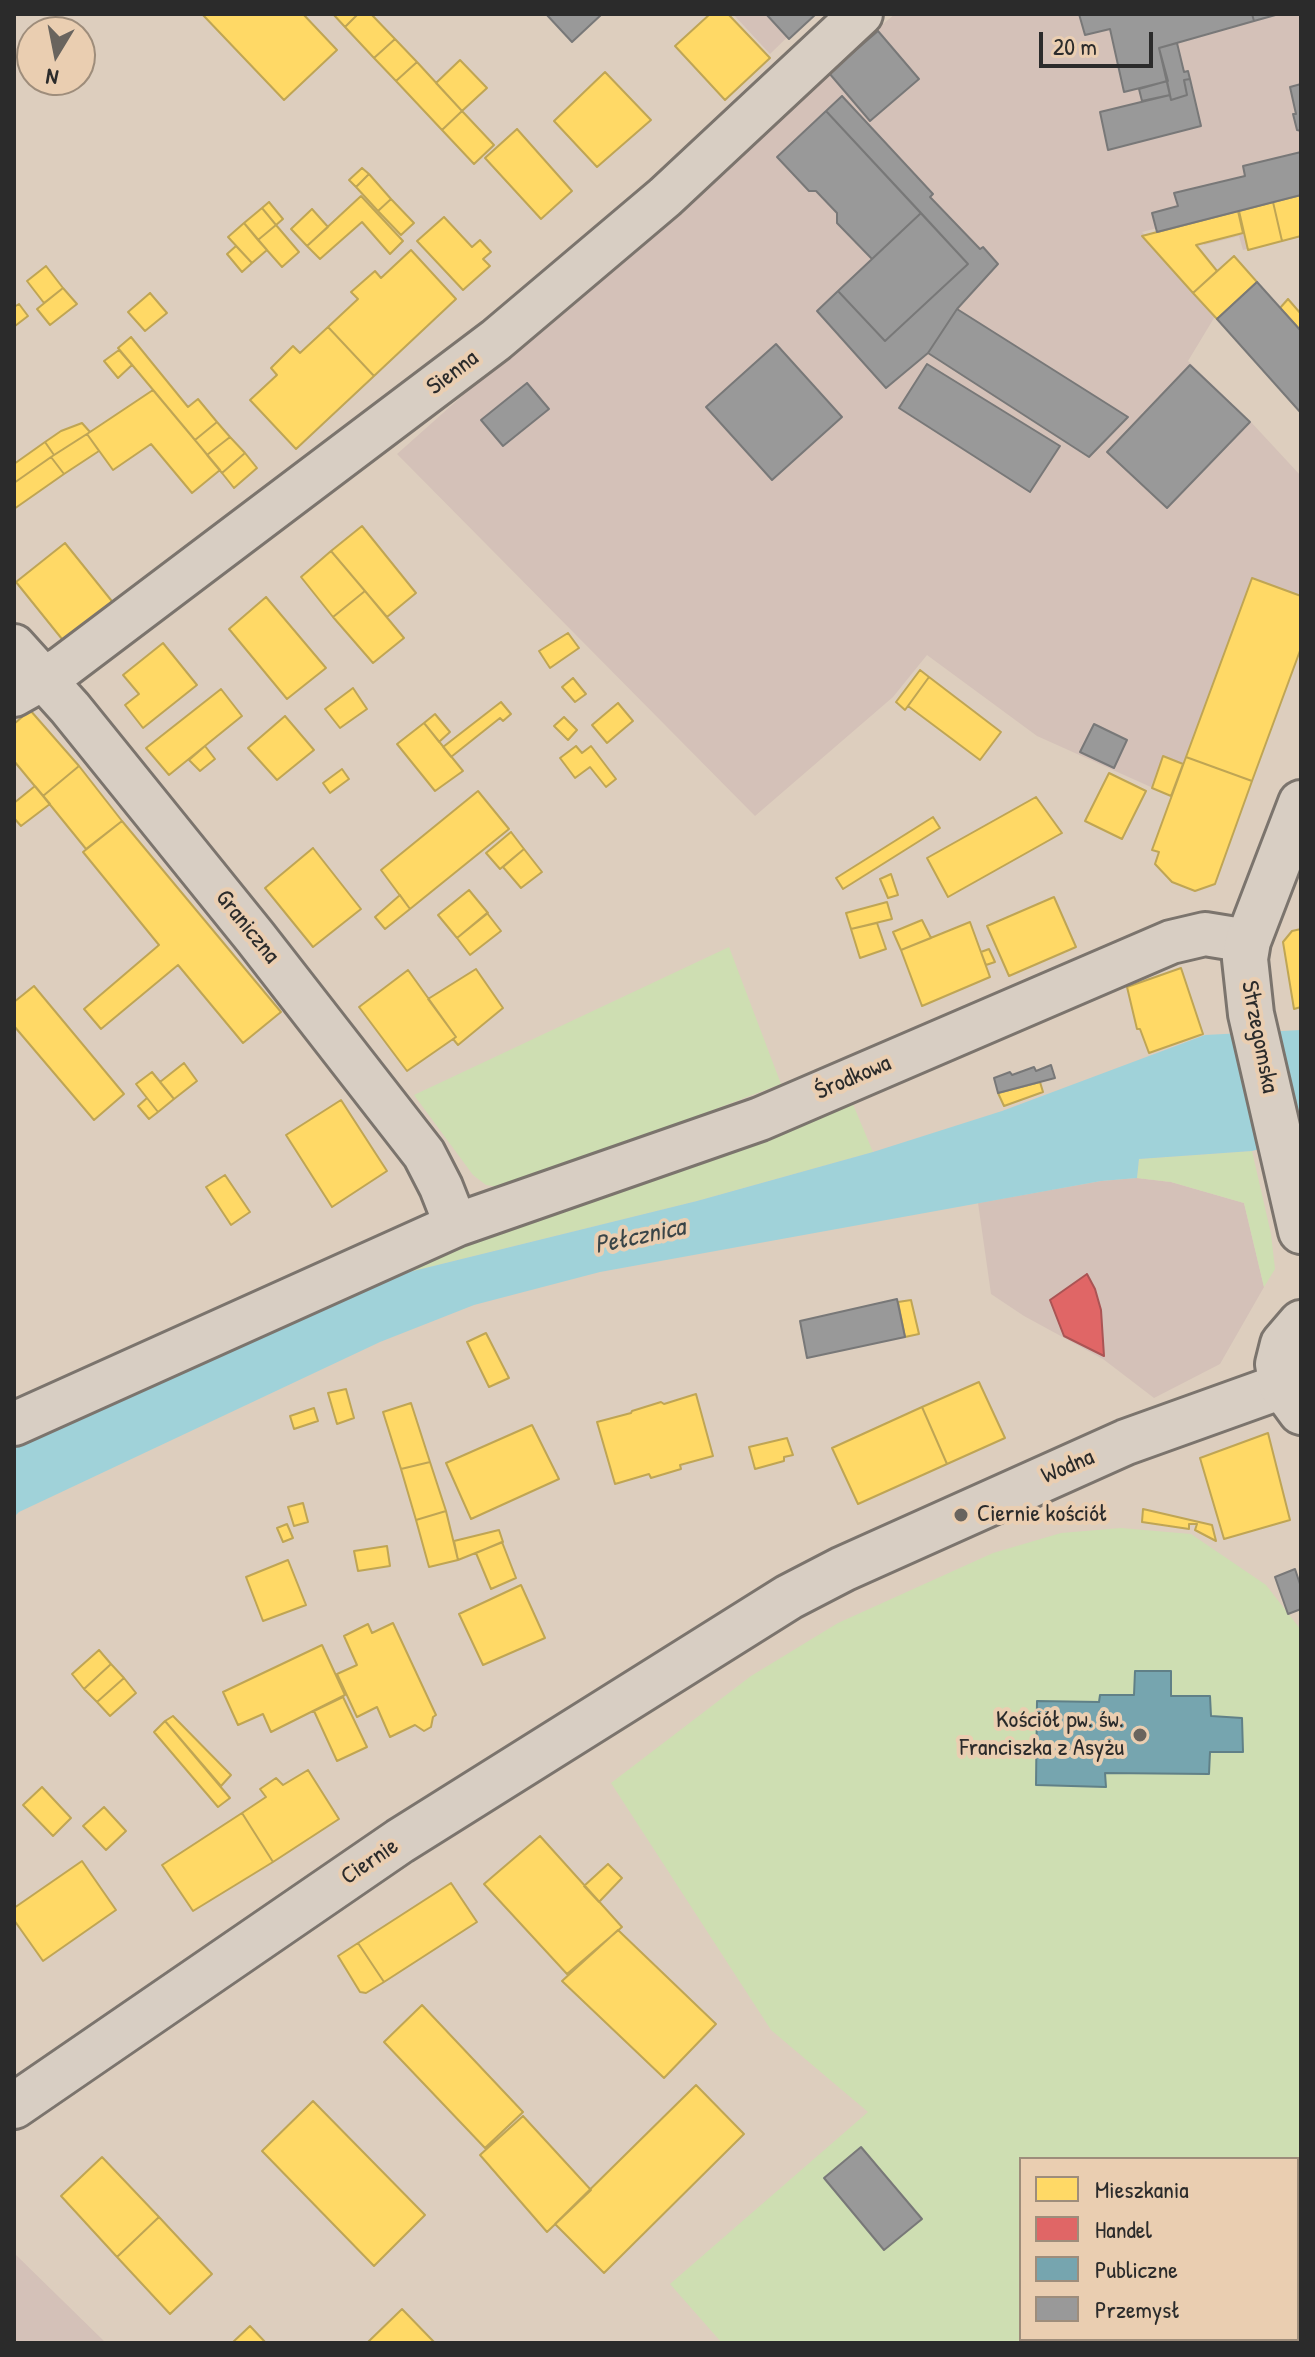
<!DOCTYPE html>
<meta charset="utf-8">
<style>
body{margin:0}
#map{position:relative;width:1315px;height:2357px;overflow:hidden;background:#ddcebe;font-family:"Patrick Hand",sans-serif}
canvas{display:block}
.frame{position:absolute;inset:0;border:16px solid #2b2b2b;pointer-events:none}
.legend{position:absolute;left:1019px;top:2157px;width:280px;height:184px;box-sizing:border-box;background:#eaceb1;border:2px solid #9e8d7b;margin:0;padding:10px 14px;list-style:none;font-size:24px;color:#2b2b2b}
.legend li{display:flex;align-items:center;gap:16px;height:40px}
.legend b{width:40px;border:2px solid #9e8d7b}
.north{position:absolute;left:16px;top:16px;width:80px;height:80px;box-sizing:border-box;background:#eaceb1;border:2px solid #9e8d7b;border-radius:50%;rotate:190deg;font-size:22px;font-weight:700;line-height:32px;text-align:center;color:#2b2b2b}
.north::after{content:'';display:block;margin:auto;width:28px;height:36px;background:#69645e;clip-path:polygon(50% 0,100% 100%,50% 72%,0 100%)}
.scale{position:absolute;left:1039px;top:32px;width:114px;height:36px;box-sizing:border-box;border:4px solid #2b2b2b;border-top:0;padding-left:10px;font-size:24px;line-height:28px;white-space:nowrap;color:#2b2b2b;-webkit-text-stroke:6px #eaceb1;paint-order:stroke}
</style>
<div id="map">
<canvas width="1315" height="2357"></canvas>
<div class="frame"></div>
<ul class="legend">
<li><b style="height:22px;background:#ffd966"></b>Mieszkania</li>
<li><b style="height:22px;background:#e06666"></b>Handel</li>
<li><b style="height:22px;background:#76a5af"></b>Publiczne</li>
<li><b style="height:22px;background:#999"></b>Przemysł</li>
</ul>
<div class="north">N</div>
<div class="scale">20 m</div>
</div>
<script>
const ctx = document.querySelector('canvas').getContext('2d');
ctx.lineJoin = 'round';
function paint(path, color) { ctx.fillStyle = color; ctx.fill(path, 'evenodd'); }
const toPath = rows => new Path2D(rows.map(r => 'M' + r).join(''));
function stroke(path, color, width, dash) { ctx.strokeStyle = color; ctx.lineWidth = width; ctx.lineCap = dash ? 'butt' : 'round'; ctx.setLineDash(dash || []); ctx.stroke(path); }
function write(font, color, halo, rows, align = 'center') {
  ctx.font = font + ' "Patrick Hand",sans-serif'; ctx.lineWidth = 8; ctx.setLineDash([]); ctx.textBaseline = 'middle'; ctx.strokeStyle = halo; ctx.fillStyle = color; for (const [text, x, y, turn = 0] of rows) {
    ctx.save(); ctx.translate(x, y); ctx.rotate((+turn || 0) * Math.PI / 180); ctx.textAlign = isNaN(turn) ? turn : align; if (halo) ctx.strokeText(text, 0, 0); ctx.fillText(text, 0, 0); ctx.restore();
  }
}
paint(toPath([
 [733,14,811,14,770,54],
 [895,14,1301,14,1301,235,1243,250,1239,236,1204,245,1197,218,1142,232,1217,313,1188,361,1250,421,1301,476,1301,648,1186,757,1171,796,1037,736,927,655,893,697,755,816,397,454,828,70],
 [1137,1178,1171,1182,1244,1203,1264,1287,1220,1364,1154,1398,1103,1359,1024,1316,991,1294,978,1203,1101,1181],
 [14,2253,106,2343,14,2343]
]), '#d4c1b8');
paint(toPath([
 [729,947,781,1084,525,1182,499,1187,486,1185,473,1175,414,1095],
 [852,1102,873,1152,697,1201,401,1274,121,1392,404,1262],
 [1252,1151,1271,1234,1275,1269,1264,1287,1244,1203,1171,1182,1137,1178,1139,1159],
 [1121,1528,1191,1534,1266,1585,1301,1630,1301,2178,1297,2193,1297,2159,1021,2159,1021,2339,1220,2339,1218,2343,722,2343,670,2284,868,2112,771,2030,611,1783,751,1676,838,1623,993,1553,1061,1533]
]), '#cedeb2');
paint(toPath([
 [1301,1030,1301,1138,1252,1151,1139,1159,1137,1178,1101,1181,600,1272,474,1305,380,1342,19,1512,14,1517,14,1446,121,1392,401,1274,697,1201,873,1152,1002,1111,1205,1035]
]), '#a0d2d9');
const homes = toPath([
 [202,14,303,14,337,50,284,100,202,14],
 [333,14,358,14,345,27,333,14],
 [358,14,371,14,395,39,374,58,345,27,358,14],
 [710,14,728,14,770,58,725,100,675,46,710,14],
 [395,39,417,62,396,81,374,58,395,39],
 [460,60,487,88,462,111,436,83,460,60],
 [417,62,462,111,442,130,396,81,417,62],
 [605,72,651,120,597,167,554,121,605,72],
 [462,111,494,145,474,164,442,130,462,111],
 [517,129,572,191,541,219,485,158,517,129],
 [362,168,369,174,356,187,349,180,362,168],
 [369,174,391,199,378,211,356,187,369,174],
 [1301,195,1301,236,1282,241,1273,202,1301,195],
 [361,196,403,241,390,254,362,222,320,259,307,246,361,196],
 [391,199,414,223,401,235,378,211,391,199],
 [269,202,283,219,276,225,262,208,269,202],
 [1273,202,1282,241,1248,250,1239,211,1273,202],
 [262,208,276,225,258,240,244,223,262,208],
 [312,209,328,227,307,246,291,229,312,209],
 [1238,211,1243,233,1196,245,1217,271,1193,293,1142,236,1238,211],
 [444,217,472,247,480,240,491,252,483,259,490,266,463,290,417,241,444,217],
 [244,223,267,250,252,263,228,237,244,223],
 [276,225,299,252,282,267,258,240,276,225],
 [236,246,252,263,242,272,227,254,236,246],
 [411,250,456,299,374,376,328,327,358,299,351,292,375,271,381,278,411,250],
 [1234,256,1257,282,1217,319,1193,293,1234,256],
 [46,266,63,288,44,303,27,281,46,266],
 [63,288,77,304,50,325,37,309,63,288],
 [150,293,167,313,145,331,128,312,150,293],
 [1288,299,1301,314,1301,331,1280,308,1288,299],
 [19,304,28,316,15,326,14,307,19,304],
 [328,327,374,376,296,449,250,400,277,375,271,368,293,346,300,353,328,327],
 [131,337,188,407,198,399,217,422,195,440,118,348,131,337],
 [119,350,132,365,118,378,104,361,119,350],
 [153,390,220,470,192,493,151,444,113,470,87,434,153,390],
 [217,422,230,437,207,455,195,440,217,422],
 [82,423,90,432,54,455,45,442,61,431,82,423],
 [87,434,99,451,64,474,51,457,87,434],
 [230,437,245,453,222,473,207,455,230,437],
 [45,442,54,455,14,483,14,464,45,442],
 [245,453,257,468,234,488,222,473,245,453],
 [51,457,64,474,14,509,14,483,51,457],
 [362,526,416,593,387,617,331,551,362,526],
 [65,543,115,605,66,644,16,582,65,543],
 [331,551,365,591,333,617,301,577,331,551],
 [1252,578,1301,596,1301,648,1252,781,1186,757,1252,578],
 [365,591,404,638,373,663,333,617,365,591],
 [266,597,326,668,287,699,229,629,266,597],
 [568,633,579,648,550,668,539,651,568,633],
 [163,643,197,685,143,728,125,705,139,694,123,675,163,643],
 [920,670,929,677,905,710,896,702,920,670],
 [929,677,1001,732,980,760,908,706,929,677],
 [573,678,586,694,575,702,562,687,573,678],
 [353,688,367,709,340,728,325,709,353,688],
 [221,689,242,716,169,775,146,748,221,689],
 [501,702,511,714,503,721,500,718,451,757,443,747,501,702],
 [618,703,633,721,607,743,592,725,618,703],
 [30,710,79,766,43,796,14,761,14,724,30,710],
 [435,714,450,732,439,742,424,723,435,714],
 [285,716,314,750,277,780,248,748,285,716],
 [564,717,577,730,568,740,554,726,564,717],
 [424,723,463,771,435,791,397,744,424,723],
 [205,746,215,759,200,771,189,760,205,746],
 [576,746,582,753,591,746,616,779,606,787,590,767,575,778,560,758,576,746],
 [1163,756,1183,764,1171,796,1152,788,1163,756],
 [1186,757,1252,781,1215,884,1195,891,1172,882,1155,864,1159,852,1152,850,1186,757],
 [79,766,122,821,86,849,43,796,79,766],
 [342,769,349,779,330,793,323,783,342,769],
 [1109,773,1146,791,1122,839,1085,821,1109,773],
 [35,786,50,804,21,826,14,818,14,803,35,786],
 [478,791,509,829,410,909,381,870,478,791],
 [1036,797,1062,833,948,897,927,858,1036,797],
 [933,817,940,828,843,889,836,878,933,817],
 [122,821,281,1012,243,1043,178,965,101,1029,84,1009,159,945,83,852,122,821],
 [511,832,524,849,500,869,486,853,511,832],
 [313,848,361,909,313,947,265,888,313,848],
 [524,849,542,872,521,888,503,867,524,849],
 [891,874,898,895,888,898,880,879,891,874],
 [469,890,488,913,457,938,438,915,469,890],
 [400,895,410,909,385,929,375,917,400,895],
 [1054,897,1076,947,1009,976,987,926,1054,897],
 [887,902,892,919,851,929,846,913,887,902],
 [487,913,501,931,470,955,457,938,487,913],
 [922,920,931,938,901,950,893,932,922,920],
 [970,922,990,977,922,1006,901,950,970,922],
 [877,923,886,949,860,958,851,929,877,923],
 [1301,929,1301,1007,1294,1009,1283,942,1292,931,1301,929],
 [989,949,995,962,986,965,981,952,989,949],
 [1181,968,1203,1034,1149,1053,1140,1029,1137,1029,1127,987,1181,968],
 [476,969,503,1008,458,1045,453,1039,456,1037,428,999,476,969],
 [408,970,456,1037,407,1071,359,1007,408,970],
 [34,986,124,1094,94,1120,14,1026,14,1002,34,986],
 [184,1063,197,1081,174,1099,160,1082,184,1063],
 [152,1072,174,1099,158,1112,136,1084,152,1072],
 [1040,1082,1043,1092,1004,1106,998,1093,1040,1082],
 [147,1098,158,1112,149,1119,138,1106,147,1098],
 [341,1100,387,1171,332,1207,286,1135,341,1100],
 [225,1175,250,1212,231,1225,206,1187,225,1175],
 [911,1300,919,1334,905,1337,898,1302,911,1300],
 [486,1333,509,1378,489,1387,467,1342,486,1333],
 [979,1382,1005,1438,947,1464,922,1407,979,1382],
 [346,1389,354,1418,337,1424,328,1393,346,1389],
 [696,1394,713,1456,680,1465,681,1469,651,1478,649,1474,615,1484,597,1422,631,1413,632,1411,661,1402,664,1404,696,1394],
 [411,1403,430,1462,401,1469,383,1412,411,1403],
 [922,1407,947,1464,858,1504,832,1448,922,1407],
 [314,1408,318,1421,294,1429,290,1416,314,1408],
 [532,1425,559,1479,471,1519,446,1463,532,1425],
 [1268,1433,1290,1520,1224,1539,1200,1458,1268,1433],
 [787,1438,793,1455,784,1457,784,1461,755,1469,749,1447,787,1438],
 [430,1462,446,1511,416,1520,401,1469,430,1462],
 [303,1503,308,1522,294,1526,288,1507,303,1503],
 [1143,1509,1212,1525,1216,1541,1195,1530,1197,1524,1189,1524,1189,1529,1142,1522,1143,1509],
 [446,1511,458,1560,429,1567,416,1520,446,1511],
 [287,1524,293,1538,283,1542,277,1528,287,1524],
 [499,1530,503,1542,458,1560,454,1541,499,1530],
 [502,1542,516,1578,491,1589,476,1553,502,1542],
 [387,1546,390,1566,358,1571,354,1551,387,1546],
 [288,1560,306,1605,263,1621,246,1577,288,1560],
 [521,1585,545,1638,483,1665,459,1614,521,1585],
 [393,1623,436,1715,433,1717,431,1727,424,1731,415,1725,390,1737,377,1707,357,1717,337,1674,357,1665,344,1636,368,1624,372,1633,393,1623],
 [322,1645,345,1695,271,1732,263,1714,238,1725,223,1692,322,1645],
 [99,1650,111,1664,84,1689,72,1674,99,1650],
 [111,1664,124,1678,97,1702,84,1689,111,1664],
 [124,1678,136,1693,110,1716,97,1702,124,1678],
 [343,1697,367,1747,337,1761,314,1711,343,1697],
 [173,1716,231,1775,221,1786,165,1721,173,1716],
 [165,1721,230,1798,218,1807,154,1732,165,1721],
 [308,1770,339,1819,273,1862,242,1813,266,1797,260,1789,276,1778,283,1785,308,1770],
 [42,1787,71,1818,53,1836,23,1805,42,1787],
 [104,1807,126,1831,106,1850,83,1826,104,1807],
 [242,1813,273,1862,193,1911,162,1865,242,1813],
 [540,1836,622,1927,567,1974,484,1884,540,1836],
 [82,1861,116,1910,43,1961,14,1920,14,1908,82,1861],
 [608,1864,622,1878,599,1902,584,1886,608,1864],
 [451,1883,477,1922,384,1982,358,1943,451,1883],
 [618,1930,716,2024,664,2078,562,1981,618,1930],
 [358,1943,384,1982,366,1993,360,1992,338,1956,358,1943],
 [422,2005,523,2112,485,2148,384,2042,422,2005],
 [696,2085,744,2134,604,2273,555,2224,696,2085],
 [313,2101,425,2215,374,2266,262,2151,313,2101],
 [523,2116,591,2190,547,2232,480,2155,523,2116],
 [102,2157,159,2217,117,2257,61,2196,102,2157],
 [159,2217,212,2274,170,2314,117,2257,159,2217],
 [402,2309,435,2343,367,2343,402,2309],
 [250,2326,266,2343,232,2343,250,2326]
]);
paint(homes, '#ffd966');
stroke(homes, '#bfa554', 2);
const shops = toPath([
 [1087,1274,1095,1289,1101,1310,1104,1356,1064,1336,1050,1300,1087,1274]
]);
paint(shops, '#e06666');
stroke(shops, '#aa5454', 2);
const public = toPath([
 [1135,1671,1171,1671,1171,1696,1210,1696,1211,1716,1242,1718,1243,1752,1210,1752,1209,1774,1105,1773,1106,1787,1036,1785,1037,1701,1099,1702,1100,1695,1134,1695,1135,1671]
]);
paint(public, '#76a5af');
stroke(public, '#608087', 2);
const industry = toPath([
 [546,14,602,14,572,42,546,14],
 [766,14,816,14,789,39,766,14],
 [1079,14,1252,14,1254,21,1159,48,1168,81,1124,92,1110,29,1085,35,1079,14],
 [1252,14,1279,14,1254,21,1252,14],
 [878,31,919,79,870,121,829,73,878,31],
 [1177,43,1184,72,1188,71,1190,79,1184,80,1187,95,1171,100,1159,48,1177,43],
 [1190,79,1201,126,1108,150,1100,112,1170,95,1171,100,1187,95,1184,80,1190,79],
 [1167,81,1170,95,1142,101,1139,89,1167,81],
 [1301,84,1301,131,1297,130,1293,114,1296,114,1290,87,1301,84],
 [842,96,933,194,930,197,980,249,983,247,998,264,957,309,928,353,886,388,817,311,838,291,885,341,968,264,826,111,842,96],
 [826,111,921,213,872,259,837,223,837,213,816,191,809,191,777,157,826,111],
 [1301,152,1301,195,1157,232,1152,213,1178,206,1174,193,1245,176,1243,166,1301,152],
 [921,213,968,264,885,341,838,291,921,213],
 [1257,282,1301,331,1301,413,1217,319,1257,282],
 [957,309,1128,417,1089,457,928,353,957,309],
 [776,344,842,417,772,480,706,407,776,344],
 [927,364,1060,446,1030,492,899,408,927,364],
 [1190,365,1250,422,1167,508,1107,452,1190,365],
 [527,383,549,409,503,446,481,420,527,383],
 [1094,724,1127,740,1114,768,1080,752,1094,724],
 [1051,1065,1055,1078,998,1093,994,1078,1010,1072,1012,1075,1034,1067,1036,1071,1051,1065],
 [897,1299,905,1337,807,1358,800,1321,897,1299],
 [1295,1569,1301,1587,1301,1609,1288,1614,1275,1577,1295,1569],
 [861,2147,922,2219,884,2250,824,2178,861,2147]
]);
paint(industry, '#999');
stroke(industry, '#787878', 2);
const minor = toPath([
 [14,646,70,708,255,937,424,1154,441,1187,456,1225],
 [14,695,62,668,496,340,665,197,861,14],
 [14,1424,456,1225,760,1119,1171,942,1205,934,1248,941]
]);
const tertiary = toPath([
 [14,2106,400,1841,789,1597,843,1569,1126,1442,1282,1386]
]);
const secondary = toPath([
 [1301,803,1248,941,1245,959,1251,1014,1301,1231],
 [1301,1323,1283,1344,1278,1364,1282,1386,1301,1412],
 [1297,2343,1301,2335]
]);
stroke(minor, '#7b746d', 48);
stroke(tertiary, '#7b746d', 50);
stroke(secondary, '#7b746d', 50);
stroke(minor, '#d8cec3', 42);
stroke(tertiary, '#d8cec3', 44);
stroke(secondary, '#d8cec3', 44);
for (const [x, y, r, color] of [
 [961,1515,8,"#69645e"],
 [1140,1735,8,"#69645e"]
]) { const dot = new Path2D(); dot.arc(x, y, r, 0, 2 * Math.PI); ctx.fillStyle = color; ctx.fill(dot); stroke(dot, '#eaceb1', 3); }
write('24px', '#2b2b2b', '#eaceb1', [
 ["Sienna",453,373,-37],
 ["Graniczna",247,927,51],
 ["Strzegomska",1259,1037,79],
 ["Środkowa",853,1078,-23],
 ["Wodna",1068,1467,-23],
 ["Ciernie",370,1862,-34]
]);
write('24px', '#2b2b2b', '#eaceb1', [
 ["Ciernie kościół",977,1515],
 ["Kościół pw. św.",1124,1721,"right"],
 ["Franciszka z Asyżu",1124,1749,"right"]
], 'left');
write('italic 26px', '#394447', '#eaceb1', [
 ["Pełcznica",640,1237,-12]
]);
</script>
